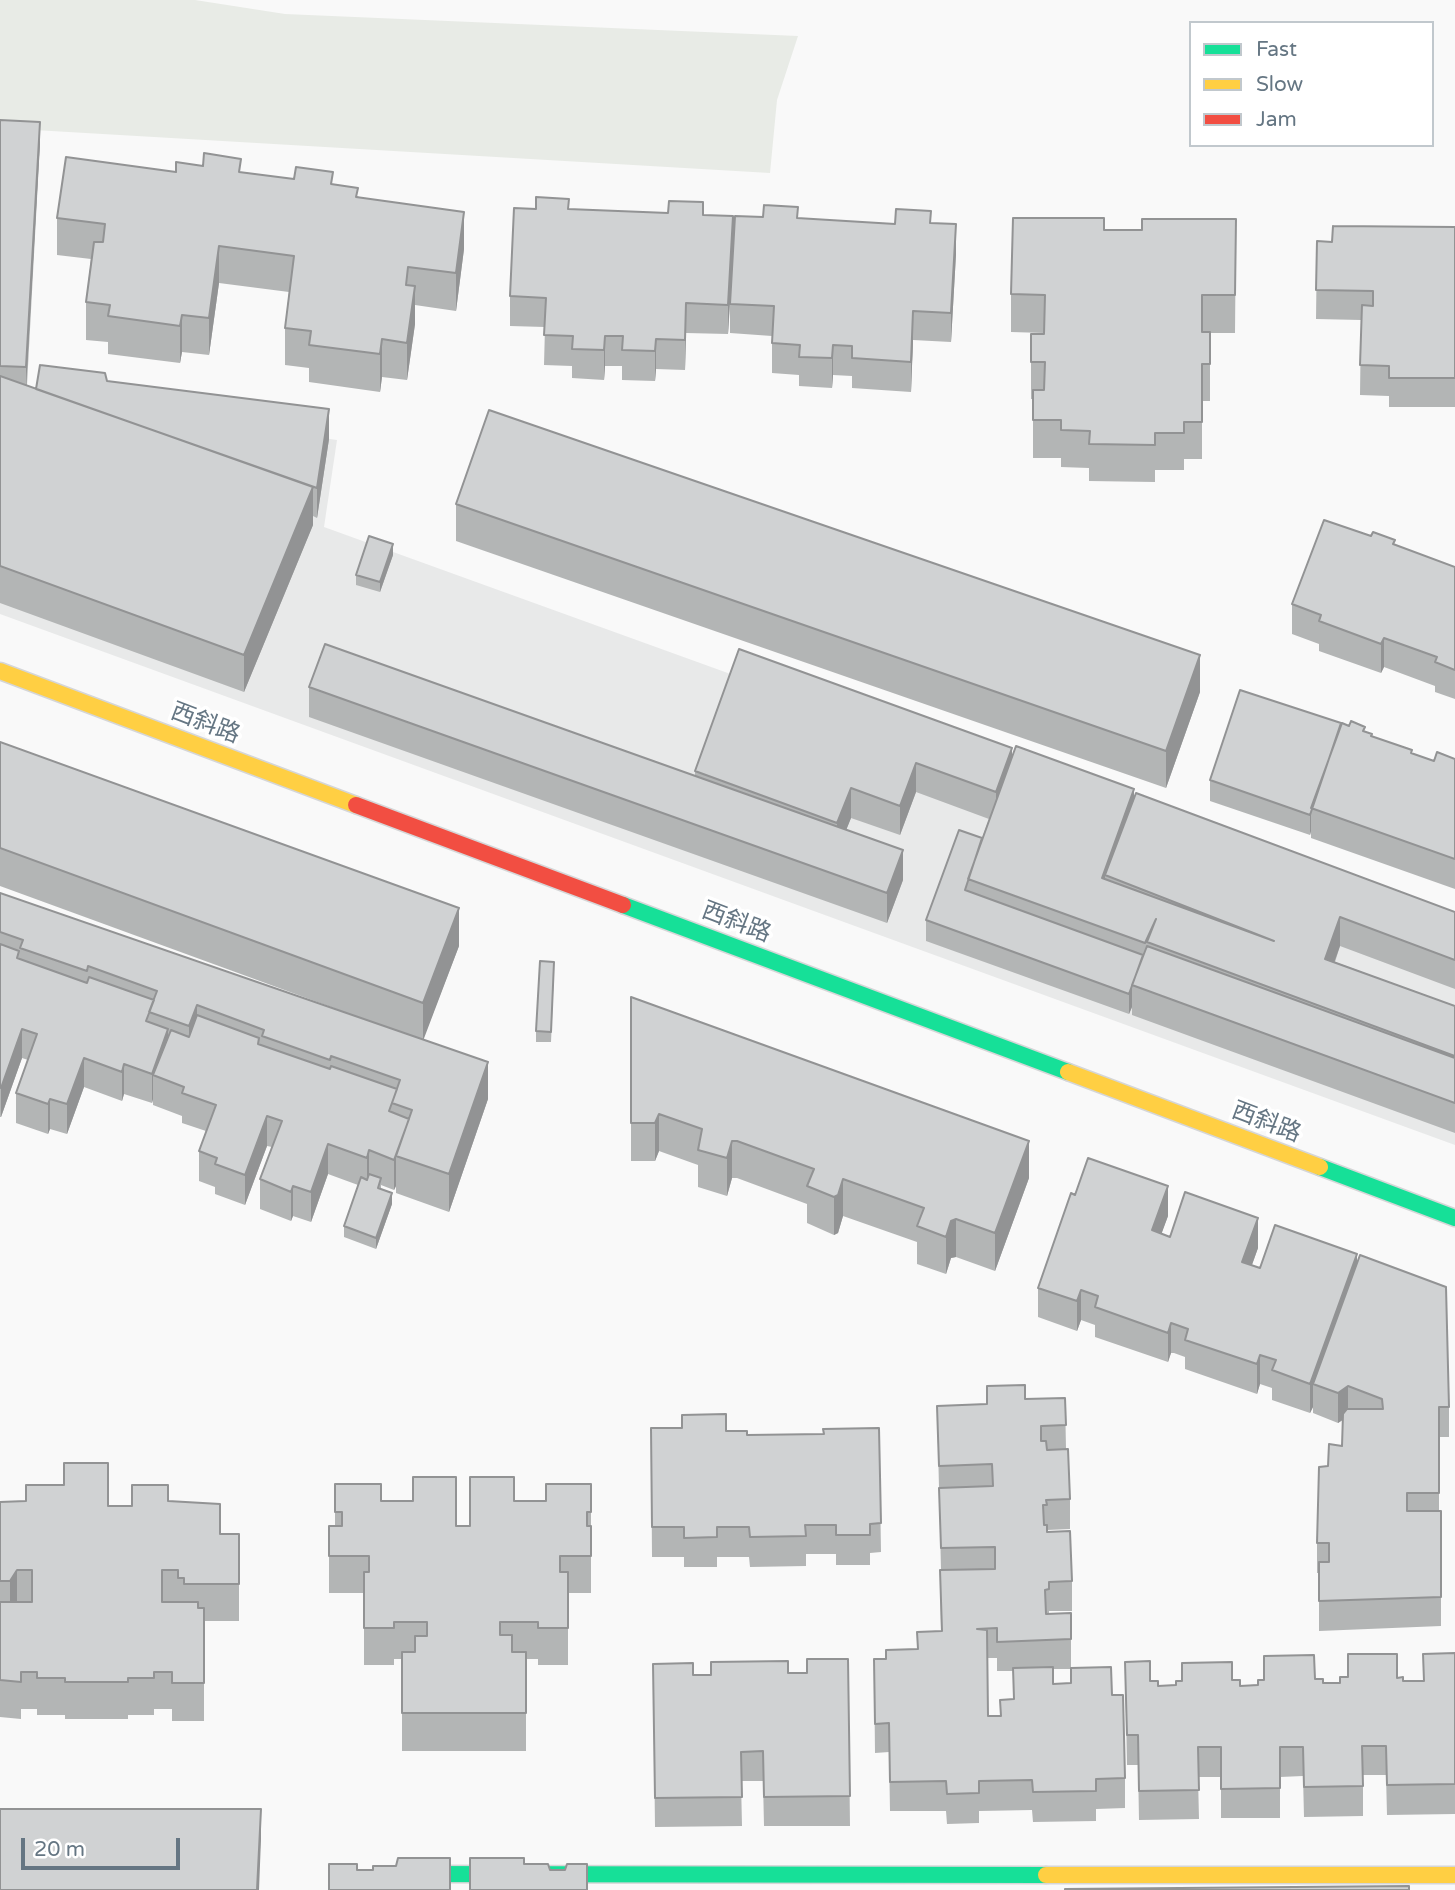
<!DOCTYPE html>
<meta charset="utf-8">
<style>
body{margin:0}
#map{position:relative;width:1455px;height:1890px;overflow:hidden;background:#f9f9f9;font-family:"Varela Round",sans-serif}
canvas{display:block}
.legend{position:absolute;left:1189px;top:21px;width:245px;height:126px;box-sizing:border-box;background:#fff;border:2px solid #c1c8cd;margin:0;padding:9px 12px;list-style:none;font-size:21px;color:#657683}
.legend li{display:flex;align-items:center;gap:14px;height:35px}
.legend b{width:35px;border:2px solid #c1c8cd}
.scale{position:absolute;left:21px;top:1838px;width:159px;height:32px;box-sizing:border-box;border:4px solid #657683;border-top:0;padding-left:9px;font-size:21px;line-height:24px;white-space:nowrap;color:#657683;-webkit-text-stroke:5px #fff;paint-order:stroke}
</style>
<div id="map">
<canvas width="1455" height="1890"></canvas>
<ul class="legend">
<li><b style="height:9px;background:#16e098"></b>Fast</li>
<li><b style="height:9px;background:#ffcf43"></b>Slow</li>
<li><b style="height:9px;background:#f24e42"></b>Jam</li>
</ul>
<div class="scale">20 m</div>
</div>
<script>
const ctx = document.querySelector('canvas').getContext('2d');
ctx.lineJoin = 'round';
function paint(path, color) { ctx.fillStyle = color; ctx.fill(path, 'evenodd'); }
const toPath = rows => new Path2D(rows.map(r => 'M' + r).join(''));
function stroke(path, color, width, dash) { ctx.strokeStyle = color; ctx.lineWidth = width; ctx.lineCap = dash ? 'butt' : 'round'; ctx.setLineDash(dash || []); ctx.stroke(path); }
function write(font, color, halo, rows, align = 'center') {
  ctx.font = font + ' "Varela Round","Noto Sans SC",sans-serif'; ctx.lineWidth = 7; ctx.setLineDash([]); ctx.textBaseline = 'middle'; ctx.strokeStyle = halo; ctx.fillStyle = color; for (const [text, x, y, turn = 0] of rows) {
    ctx.save(); ctx.translate(x, y); ctx.rotate((+turn || 0) * Math.PI / 180); ctx.textAlign = isNaN(turn) ? turn : align; if (halo) ctx.strokeText(text, 0, 0); ctx.fillText(text, 0, 0); ctx.restore();
  }
}
paint(toPath([
 [0,392,337,440,324,527,1455,936,1455,1145,0,614]
]), '#e8e9e9');
paint(toPath([
 [0,0,195,0,285,14,798,36,777,100,770,173,0,128]
]), '#e8ebe6');
const fast = toPath([
 [623,905,1068,1072],
 [1320,1167,1455,1218],
 [397,1874,1046,1875]
]);
const slow = toPath([
 [0,671,356,805],
 [1068,1072,1320,1167],
 [1046,1875,1455,1875]
]);
const jam = toPath([
 [356,805,623,905]
]);
stroke(fast, '#d5d6d7', 19);
stroke(slow, '#d5d6d7', 19);
stroke(jam, '#d5d6d7', 19);
stroke(fast, '#16e098', 16);
stroke(slow, '#ffcf43', 16);
stroke(jam, '#f24e42', 16);
paint(toPath([
 [0,120,40,143,27,385,36,389,107,381,329,439,317,518,313,516,313,525,244,692,0,603],
 [176,172,241,172,333,184,464,249,456,311,415,305,415,324,407,380,382,377,380,392,309,382,309,368,285,365,285,328,289,292,219,283,209,355,182,352,180,363,108,354,108,342,86,340,86,302,91,259,57,255,57,218],
 [569,209,703,215,733,245,798,218,895,224,931,223,956,254,951,342,913,340,911,392,852,388,852,376,833,375,832,388,799,386,799,375,772,373,772,336,730,333,730,305,728,334,686,333,685,370,656,369,655,381,622,380,622,366,605,366,604,380,572,378,572,366,544,365,545,327,510,326,510,296],
 [1236,219,1235,333,1210,333,1210,401,1202,401,1202,459,1184,459,1184,470,1155,470,1155,482,1089,481,1089,468,1061,467,1061,458,1033,458,1033,399,1031,399,1031,334,1044,334,1044,333,1011,332,1011,294,1104,230,1142,230],
 [1455,227,1455,407,1389,407,1389,396,1360,395,1361,320,1316,319,1317,241,1332,242],
 [456,504,1200,692,1166,788,456,541],
 [1395,545,1455,567,1455,699,1435,692,1435,686,1384,667,1381,673,1319,651,1319,644,1292,634,1292,604],
 [393,555,380,592,356,585,356,575],
 [309,687,695,776,695,771,1012,756,1134,797,1455,912,1455,989,1340,946,1335,962,1455,1006,1455,1133,1132,1015,1132,1007,1129,1014,926,941,926,920,982,838,989,819,916,792,900,835,851,818,846,830,903,880,887,923,309,717],
 [1365,731,1372,736,1412,753,1434,761,1455,759,1455,889,1311,838,1311,831,1310,835,1210,801,1210,780],
 [0,742,459,946,423,1039,488,1099,449,1212,396,1193,396,1186,394,1190,381,1185,381,1189,392,1204,376,1249,344,1237,344,1226,358,1185,328,1174,311,1222,293,1216,291,1221,260,1209,260,1179,272,1147,267,1146,245,1205,215,1194,215,1187,199,1181,199,1151,206,1131,182,1123,182,1116,153,1105,153,1099,152,1103,124,1094,122,1101,84,1087,67,1134,50,1129,48,1134,16,1123,16,1093,28,1060,22,1058,1,1117,0,1117,0,893,342,1011,0,886],
 [554,973,551,1042,536,1042,536,1031],
 [631,997,1029,1178,995,1271,956,1257,951,1258,946,1274,917,1264,917,1242,843,1216,838,1233,834,1235,807,1223,807,1204,737,1178,732,1178,727,1196,698,1187,698,1165,659,1151,655,1161,631,1161],
 [1075,1195,1168,1216,1161,1234,1170,1237,1258,1248,1252,1265,1260,1268,1357,1265,1449,1407,1449,1437,1439,1437,1439,1511,1441,1511,1441,1626,1319,1631,1319,1573,1317,1573,1317,1543,1328,1466,1342,1446,1343,1420,1338,1423,1313,1413,1313,1407,1310,1413,1272,1400,1272,1388,1260,1384,1257,1394,1185,1369,1185,1357,1174,1353,1171,1353,1168,1362,1095,1337,1095,1325,1081,1320,1077,1331,1038,1317,1038,1288],
 [987,1386,1025,1399,1065,1398,1066,1449,1070,1499,1070,1529,1047,1530,1047,1531,1072,1581,1072,1611,1049,1611,1049,1613,1071,1639,1071,1668,1112,1695,1125,1778,1125,1808,1096,1809,1096,1821,1033,1822,1032,1810,979,1811,979,1823,947,1824,946,1811,890,1811,889,1752,875,1753,874,1659,886,1659,917,1649,917,1632,941,1631,940,1570,941,1570,937,1406,987,1404],
 [987,1658,997,1658,997,1671,1013,1671,1013,1699,1000,1700,1000,1716,988,1716],
 [1053,1669,1071,1669,1071,1683,1053,1684],
 [651,1428,726,1431,747,1435,823,1434,823,1429,879,1428,881,1552,870,1553,870,1565,836,1565,836,1554,806,1554,806,1566,750,1567,749,1557,717,1557,717,1567,684,1567,684,1557,652,1557],
 [335,1484,381,1501,456,1526,470,1526,514,1501,546,1501,591,1484,591,1593,568,1593,568,1665,538,1665,538,1659,526,1659,526,1751,402,1751,402,1659,394,1659,394,1665,364,1665,364,1593,329,1593,329,1526,335,1526],
 [168,1501,220,1534,239,1534,239,1621,204,1621,204,1721,172,1721,172,1709,154,1709,154,1715,128,1715,128,1719,65,1719,65,1715,37,1715,37,1709,21,1709,21,1719,0,1717,0,1502,132,1506],
 [1455,1653,1455,1814,1387,1815,1386,1775,1363,1775,1363,1816,1304,1817,1303,1776,1280,1777,1280,1818,1221,1818,1221,1777,1198,1777,1199,1819,1139,1820,1138,1765,1127,1765,1125,1662,1150,1681,1158,1686,1232,1680,1240,1686,1315,1679,1323,1683,1340,1683,1340,1677,1397,1678,1403,1681,1423,1681,1423,1654],
 [848,1659,850,1826,764,1826,763,1781,741,1781,742,1826,655,1827,653,1664,693,1675,807,1673]
]), '#b3b5b5');
paint(toPath([
 [40,122,40,143,26,388,26,367],
 [464,212,464,249,456,311,456,273],
 [733,216,733,245,728,334,728,305],
 [956,224,956,254,951,342,951,313],
 [219,246,219,283,209,355,209,318],
 [415,286,415,324,407,380,407,343],
 [686,303,686,333,685,370,685,340],
 [913,311,913,340,911,392,911,362],
 [182,315,182,352,180,363,180,326],
 [605,336,605,366,604,380,604,350],
 [382,339,382,377,380,392,380,354],
 [656,339,656,369,655,381,655,351],
 [833,345,833,375,832,388,832,358],
 [329,409,329,439,317,518,317,488],
 [313,487,313,525,244,692,244,655],
 [393,544,393,555,380,592,380,582],
 [1384,638,1384,667,1381,673,1381,644],
 [1200,655,1200,692,1166,788,1166,751],
 [1012,748,1012,777,996,821,996,792],
 [916,763,916,792,900,835,900,806],
 [851,788,851,818,837,853,837,823],
 [1134,789,1134,819,1105,875,1105,900,1102,878],
 [1311,811,1311,831,1310,835,1310,815],
 [903,850,903,880,887,923,887,893],
 [459,908,459,946,423,1041,423,1003],
 [1340,917,1340,946,1325,988,1325,959],
 [1132,986,1132,1007,1129,1014,1129,994],
 [197,1005,197,1042,189,1064,189,1026],
 [22,1029,22,1058,1,1117,1,1088],
 [168,1029,168,1058,153,1075,153,1099,152,1103,152,1074],
 [84,1058,84,1087,67,1134,67,1104],
 [488,1062,488,1099,449,1212,449,1174],
 [124,1064,124,1094,122,1101,122,1072],
 [50,1099,50,1129,48,1134,48,1104],
 [659,1114,659,1151,655,1161,655,1123],
 [267,1116,267,1146,245,1205,245,1175],
 [732,1141,732,1178,727,1196,727,1158],
 [1029,1141,1029,1178,995,1271,995,1233],
 [328,1144,328,1174,311,1222,311,1192],
 [369,1150,369,1180,367,1188,367,1158],
 [396,1156,396,1186,394,1190,394,1160],
 [843,1179,843,1216,838,1233,834,1235,834,1197],
 [293,1186,293,1216,291,1221,291,1192],
 [1168,1186,1168,1216,1152,1260,1152,1230],
 [392,1193,392,1204,376,1249,376,1238],
 [1258,1218,1258,1248,1242,1292,1242,1262],
 [956,1219,956,1257,951,1258,946,1274,946,1237,951,1221],
 [1357,1254,1357,1284,1313,1384,1313,1407,1310,1413,1310,1384],
 [1081,1290,1081,1320,1077,1331,1077,1301],
 [1171,1323,1171,1353,1168,1362,1168,1333],
 [1260,1355,1260,1384,1257,1394,1257,1364],
 [1348,1386,1348,1416,1338,1423,1338,1393],
 [17,1570,17,1607,10,1619,10,1581],
 [261,1809,261,1839,259,1890,257,1890]
]), '#929394');
const building = toPath([
 [0,120,40,122,26,367,0,366,0,120],
 [204,153,241,159,239,172,294,179,296,167,333,172,331,184,358,188,356,197,464,212,456,273,408,267,406,285,415,286,407,343,382,339,380,354,309,345,311,331,285,328,294,256,219,246,209,318,182,315,180,326,108,316,110,305,86,302,94,242,103,242,105,224,57,218,66,157,176,172,176,162,203,166,204,153],
 [536,197,569,199,568,209,668,213,669,201,703,202,703,215,733,216,728,305,686,303,685,340,656,339,655,351,622,350,623,336,605,336,604,350,572,349,573,336,544,335,546,298,510,296,514,208,536,209,536,197],
 [764,205,798,207,797,218,895,224,896,209,931,211,930,223,956,224,951,313,913,311,911,362,852,358,852,346,833,345,832,358,799,357,800,345,772,343,774,306,730,304,735,216,763,217,764,205],
 [1013,218,1104,218,1104,230,1142,230,1142,219,1236,219,1235,295,1202,295,1202,332,1210,332,1210,364,1202,364,1202,422,1184,422,1184,433,1155,433,1155,445,1089,444,1090,431,1061,430,1061,420,1033,420,1033,390,1044,390,1045,362,1031,362,1031,334,1044,334,1045,295,1011,294,1013,218],
 [1333,226,1455,227,1455,378,1389,378,1389,366,1360,365,1362,305,1373,306,1373,291,1316,290,1317,241,1332,242,1333,226],
 [40,365,105,373,107,381,329,409,317,488,36,389,40,365],
 [0,376,313,487,244,655,0,566,0,376],
 [489,410,1200,655,1166,751,456,504,489,410],
 [1324,520,1371,536,1373,532,1395,540,1393,544,1455,567,1455,670,1435,662,1437,657,1384,638,1381,644,1319,621,1321,615,1292,604,1324,520],
 [369,536,393,544,380,582,356,575,369,536],
 [325,644,903,850,887,893,309,687,325,644],
 [739,649,1012,748,996,792,916,763,900,806,851,788,837,823,695,771,739,649],
 [1240,690,1341,723,1310,815,1210,780,1240,690],
 [1351,721,1365,727,1363,731,1372,734,1371,736,1412,750,1411,753,1434,761,1437,752,1455,759,1455,859,1311,808,1342,723,1349,726,1351,721],
 [0,742,459,908,423,1003,0,848,0,742],
 [1016,746,1134,789,1102,878,1274,941,1105,875,1136,793,1455,912,1455,960,1340,917,1325,959,1455,1006,1455,1056,1147,942,1156,919,1145,943,968,879,1016,746],
 [959,830,982,838,965,890,1143,955,1129,994,926,920,959,830],
 [0,893,488,1062,449,1174,396,1156,412,1110,392,1103,400,1080,331,1056,330,1060,262,1036,264,1030,197,1005,189,1026,149,1012,157,991,88,966,87,971,20,948,23,940,0,932,0,893],
 [0,944,19,951,17,958,87,983,89,977,154,1000,146,1021,168,1029,152,1074,124,1064,122,1072,84,1058,67,1104,50,1099,48,1104,16,1093,37,1034,22,1029,1,1088,0,1087,0,944],
 [1147,946,1455,1058,1455,1103,1132,985,1147,946],
 [540,961,554,962,551,1032,536,1031,540,961],
 [631,997,1029,1141,995,1233,956,1219,951,1221,946,1237,917,1226,924,1208,843,1179,838,1195,834,1197,807,1186,814,1169,737,1141,732,1141,727,1158,698,1150,702,1129,659,1114,655,1123,631,1123,631,997],
 [197,1015,259,1038,258,1044,330,1069,331,1066,397,1089,389,1111,409,1119,394,1160,369,1150,367,1158,328,1144,311,1192,293,1186,291,1192,260,1179,282,1121,267,1116,245,1175,215,1164,217,1158,199,1151,216,1105,182,1093,184,1087,153,1075,171,1030,189,1037,197,1015],
 [1088,1158,1168,1186,1152,1230,1170,1237,1185,1192,1258,1218,1242,1262,1260,1268,1275,1225,1357,1254,1310,1384,1272,1370,1276,1360,1260,1355,1257,1364,1185,1340,1188,1329,1174,1324,1171,1323,1168,1333,1095,1307,1098,1296,1081,1290,1077,1301,1038,1288,1071,1193,1075,1195,1088,1158],
 [369,1174,381,1178,378,1188,392,1193,376,1238,344,1226,361,1177,367,1180,369,1174],
 [1360,1255,1446,1287,1449,1407,1439,1407,1439,1493,1407,1493,1407,1511,1441,1511,1441,1597,1319,1601,1319,1562,1329,1562,1329,1543,1317,1543,1319,1467,1328,1466,1329,1444,1342,1446,1343,1414,1347,1409,1383,1409,1382,1399,1348,1386,1338,1393,1313,1384,1360,1255],
 [1025,1385,1025,1399,1065,1398,1066,1425,1041,1426,1041,1441,1046,1441,1047,1450,1068,1449,1070,1499,1046,1500,1047,1505,1043,1505,1044,1525,1047,1525,1047,1532,1070,1531,1072,1581,1049,1582,1049,1589,1045,1590,1046,1614,1071,1613,1071,1639,997,1642,997,1628,977,1629,987,1630,988,1716,1001,1716,1000,1700,1014,1699,1013,1668,1053,1667,1053,1684,1071,1683,1071,1668,1111,1667,1112,1695,1123,1695,1125,1778,1096,1779,1096,1791,1033,1792,1032,1780,979,1781,979,1793,947,1794,946,1781,890,1782,889,1723,875,1724,874,1659,886,1659,886,1650,918,1649,917,1632,942,1631,940,1570,995,1569,995,1547,941,1548,939,1488,993,1486,992,1464,939,1466,937,1406,987,1404,987,1386,1025,1385],
 [726,1414,726,1431,747,1431,747,1435,824,1434,823,1429,879,1428,881,1523,870,1524,870,1535,836,1535,836,1525,805,1525,806,1536,750,1537,749,1527,717,1527,717,1537,684,1538,684,1527,652,1527,651,1428,682,1428,682,1415,726,1414],
 [64,1463,108,1463,108,1506,132,1506,132,1485,168,1485,168,1501,220,1504,220,1534,239,1534,239,1584,184,1584,184,1578,178,1578,178,1570,162,1570,162,1602,198,1602,198,1608,204,1608,204,1683,172,1683,172,1672,154,1672,154,1678,128,1678,128,1682,65,1682,65,1678,37,1678,37,1672,21,1672,21,1682,0,1680,0,1602,32,1602,32,1570,17,1570,10,1581,0,1581,0,1502,26,1501,26,1485,64,1485,64,1463],
 [413,1477,456,1477,456,1526,470,1526,470,1477,514,1477,514,1501,546,1501,546,1484,591,1484,591,1512,587,1512,587,1526,591,1526,591,1556,560,1556,560,1572,568,1572,568,1628,538,1628,538,1622,500,1622,500,1635,512,1635,512,1652,526,1652,526,1713,402,1713,402,1652,415,1652,415,1636,427,1636,427,1622,394,1622,394,1628,364,1628,364,1572,369,1572,369,1556,329,1556,329,1526,342,1526,342,1512,335,1512,335,1484,381,1484,381,1501,413,1501,413,1477],
 [1455,1653,1455,1784,1387,1785,1386,1746,1362,1746,1363,1786,1304,1787,1303,1747,1280,1747,1280,1788,1221,1789,1221,1747,1198,1747,1199,1790,1139,1791,1138,1735,1127,1735,1125,1662,1150,1661,1150,1681,1158,1681,1158,1686,1176,1685,1176,1681,1182,1681,1182,1663,1232,1662,1232,1680,1240,1680,1240,1686,1258,1685,1258,1680,1264,1680,1264,1656,1314,1655,1315,1679,1323,1679,1323,1683,1340,1683,1340,1677,1348,1677,1348,1654,1397,1654,1397,1678,1403,1677,1403,1681,1424,1681,1423,1654,1455,1653],
 [807,1659,848,1659,850,1796,764,1797,763,1751,741,1752,742,1797,655,1798,653,1664,693,1663,693,1675,711,1675,711,1662,788,1661,788,1673,807,1673,807,1659],
 [0,1809,261,1809,257,1890,0,1890,0,1809],
 [398,1858,450,1858,450,1890,329,1890,329,1864,357,1864,357,1870,373,1870,373,1866,396,1866,398,1858],
 [470,1858,524,1858,524,1864,548,1864,550,1870,565,1870,567,1864,587,1864,587,1890,470,1890,470,1858],
 [1409,1886,1409,1890,1065,1890,1065,1889,1409,1886]
]);
paint(building, '#d0d2d3');
stroke(building, '#929394', 2);
write('24px', '#657683', '#fff', [
 ["西斜路",205,724,21],
 ["西斜路",736,923,21],
 ["西斜路",1266,1123,21]
]);
</script>
